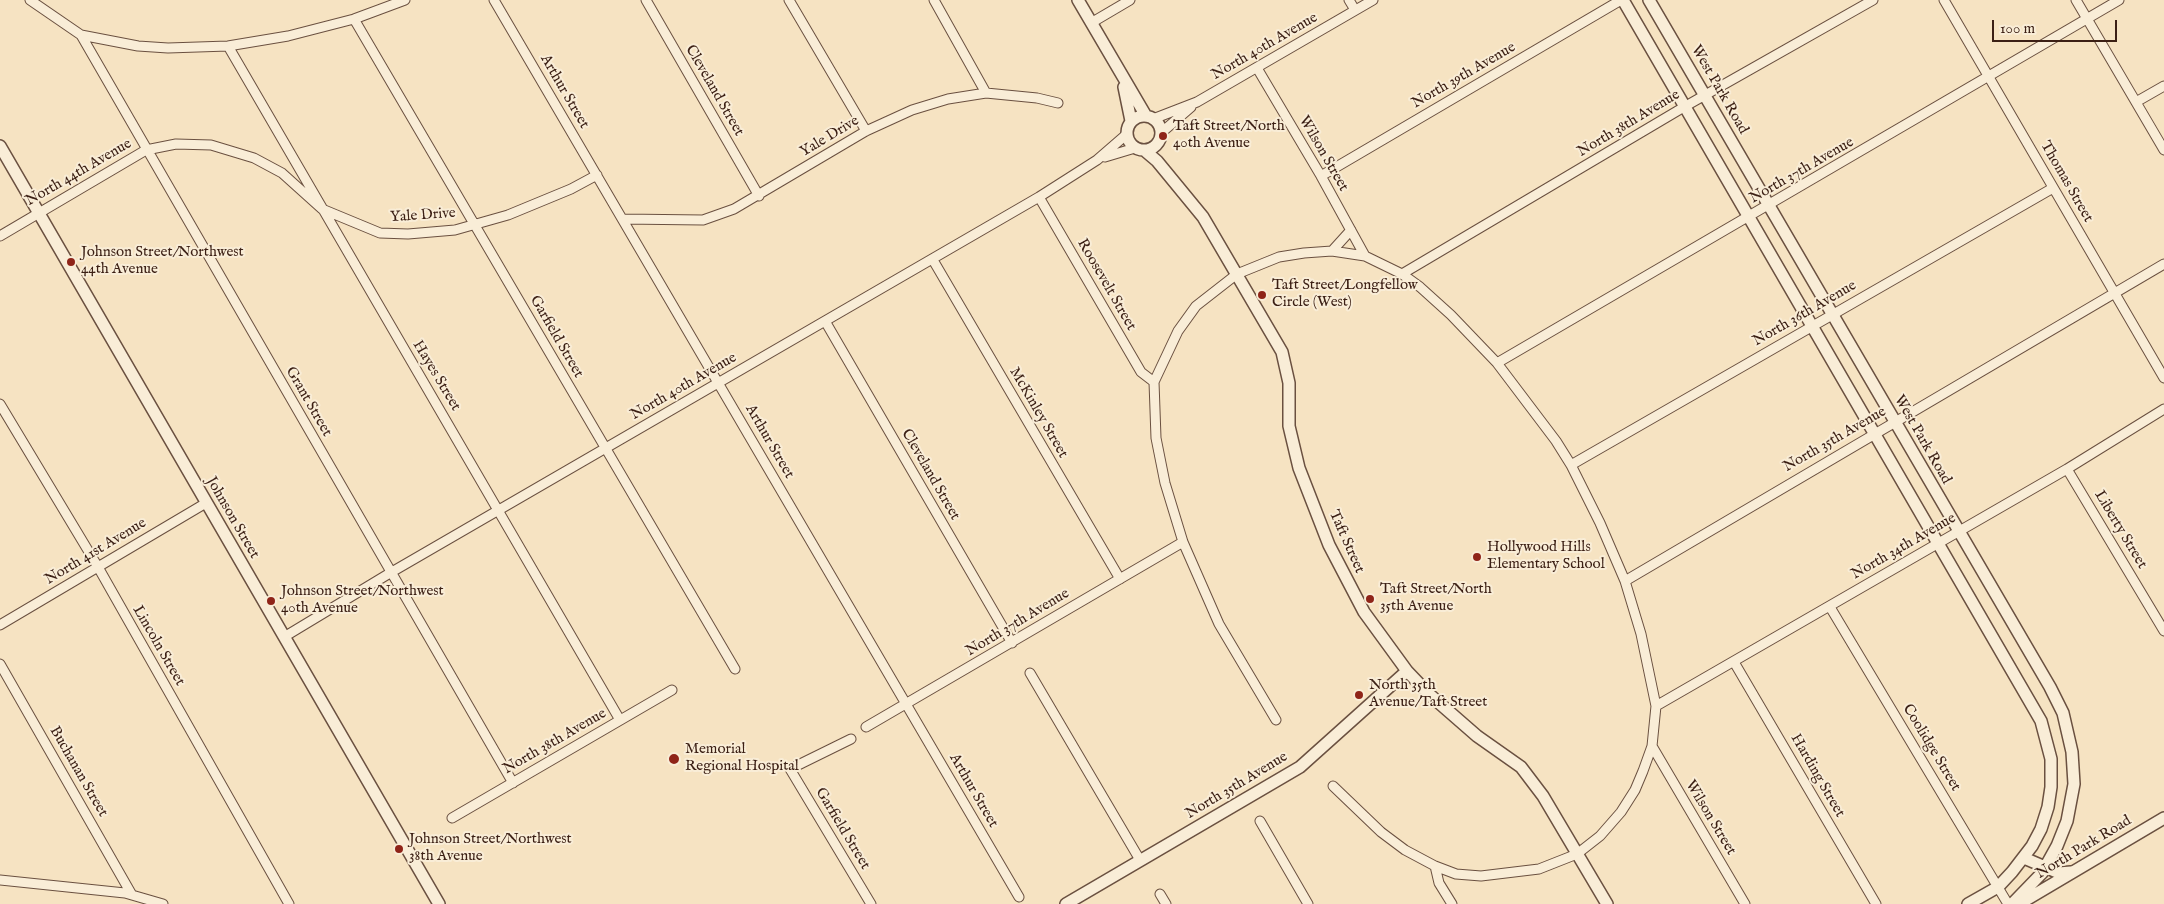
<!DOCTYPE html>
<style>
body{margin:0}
#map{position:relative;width:2164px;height:904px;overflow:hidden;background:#f6e3c2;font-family:"IM FELL English",serif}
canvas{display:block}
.scale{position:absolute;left:1992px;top:20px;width:125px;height:22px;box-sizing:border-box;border:2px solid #3b1f14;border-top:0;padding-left:6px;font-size:15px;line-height:18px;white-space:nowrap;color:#3b1f14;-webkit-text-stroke:4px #f9edd7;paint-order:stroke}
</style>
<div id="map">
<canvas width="2164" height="904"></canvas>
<div class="scale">100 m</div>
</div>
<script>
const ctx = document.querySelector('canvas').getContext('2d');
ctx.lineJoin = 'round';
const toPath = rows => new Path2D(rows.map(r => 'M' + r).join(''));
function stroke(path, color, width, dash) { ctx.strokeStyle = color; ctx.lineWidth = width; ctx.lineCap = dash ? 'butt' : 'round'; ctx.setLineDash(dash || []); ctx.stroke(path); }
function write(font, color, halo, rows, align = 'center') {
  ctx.font = font + ' "IM FELL English",serif'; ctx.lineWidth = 4; ctx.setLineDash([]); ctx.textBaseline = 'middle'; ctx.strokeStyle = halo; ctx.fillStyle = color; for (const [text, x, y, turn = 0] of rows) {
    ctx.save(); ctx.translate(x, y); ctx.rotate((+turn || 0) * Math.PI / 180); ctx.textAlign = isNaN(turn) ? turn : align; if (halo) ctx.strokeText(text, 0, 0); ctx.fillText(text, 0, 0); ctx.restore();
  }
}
const minor = toPath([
 [30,0,81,35,138,46,168,48,228,46,288,36,354,19,405,0],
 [494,0,1019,897],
 [646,0,759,196],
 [789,0,866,131],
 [934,0,986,93],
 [1349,0,1355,10],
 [1944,0,2164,378],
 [2076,0,2164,150],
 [354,19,735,669],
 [1091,23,1130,0],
 [81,35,513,783],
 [228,46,620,720],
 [1257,68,1321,176,1365,256],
 [2136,102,2164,86],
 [1153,119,1197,102,1373,0],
 [1161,133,1191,107],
 [1105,157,1135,148],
 [1321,176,1621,0],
 [1039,197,1141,372,1154,382],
 [623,219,703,220,734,209,866,131,912,110,948,99,986,93,1037,98,1058,103],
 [0,236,146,150,176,144,211,145,254,158,282,173,322,209,380,233,408,234,455,230,508,215,571,189,597,175],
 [1332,251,1351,230],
 [933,260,1120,579],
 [1402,274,1684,107,1873,0],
 [825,321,1012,643],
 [1497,363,2119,0],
 [0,404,98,567,289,904],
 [1571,465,2053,188],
 [2067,469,2164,631],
 [1625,581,2164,264],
 [1830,607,2008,904],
 [0,625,206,503],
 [284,637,390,573,1039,197,1097,160,1127,134],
 [1734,662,1876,904],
 [0,664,132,895],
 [1030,673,1140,860],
 [1656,706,2067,469,2164,409],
 [1276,720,1219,624,1183,542,1165,483,1156,438,1154,382,1178,331,1196,306,1237,274,1279,257,1304,253,1332,251,1365,256,1402,274,1420,287,1451,315,1497,363,1556,441,1571,465,1600,523,1625,581,1641,634,1656,706,1652,746,1643,771,1635,790,1621,812,1600,836,1577,854,1539,869,1481,876,1456,874,1435,866,1405,850,1381,832,1333,786],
 [866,727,1183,542],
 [851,739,790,769,871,904],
 [1652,746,1745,904],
 [452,818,672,690],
 [1260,821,1308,904],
 [1435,866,1439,883,1452,904],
 [0,880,125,893,163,904],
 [1160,894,1166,904]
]);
const tertiary = toPath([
 [1078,0,1146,116],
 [1623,0,2041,721,2051,759,2051,787,2048,807,2041,829,2032,846,2012,872,1998,887,1968,904],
 [1649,0,2050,687,2063,713,2072,752,2074,784,2067,821,2057,846,2042,873,2012,904],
 [1124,87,1131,121],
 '1127 133a17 17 0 1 1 34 0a17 17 0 1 1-34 0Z',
 [0,146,439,904],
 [1144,150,1157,161,1203,217,1282,352,1289,383,1289,426,1299,468,1329,545,1364,612,1407,671,1430,695,1477,736,1521,767,1543,796,1607,904],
 [2024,858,2059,873,2071,872],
 [1066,904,1300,767,1407,671],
 [2019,904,2164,818]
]);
stroke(minor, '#6a5040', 11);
stroke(tertiary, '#6a5040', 14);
stroke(minor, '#f9edd7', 9);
stroke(tertiary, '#f9edd7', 11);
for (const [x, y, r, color] of [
 [1163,136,5,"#8f2418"],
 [71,262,5,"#8f2418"],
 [1262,295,5,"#8f2418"],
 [1477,557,5,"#8f2418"],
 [1370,599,5,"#8f2418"],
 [271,601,5,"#8f2418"],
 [1359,695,5,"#8f2418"],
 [674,759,6,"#8f2418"],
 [399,849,5,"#8f2418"]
]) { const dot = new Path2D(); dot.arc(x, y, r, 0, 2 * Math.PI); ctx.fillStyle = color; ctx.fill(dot); stroke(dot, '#f9edd7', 2); }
write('15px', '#3b1f14', '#f9edd7', [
 ["North 40th Avenue",1265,47,-30],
 ["North 39th Avenue",1464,76,-30],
 ["West Park Road",1719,90,60],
 ["Cleveland Street",714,91,60],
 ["Arthur Street",564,92,60],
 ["North 38th Avenue",1629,124,-31],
 ["Yale Drive",830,137,-31],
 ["Wilson Street",1323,154,60],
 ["North 37th Avenue",1802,171,-30],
 ["North 44th Avenue",79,173,-30],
 ["Thomas Street",2066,182,60],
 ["Yale Drive",423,216,-4],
 ["Roosevelt Street",1106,285,60],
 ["North 36th Avenue",1805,314,-30],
 ["Garfield Street",556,337,60],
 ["Hayes Street",436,376,59],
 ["North 40th Avenue",684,387,-30],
 ["Grant Street",308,402,60],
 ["McKinley Street",1038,413,60],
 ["North 35th Avenue",1835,440,-30],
 ["West Park Road",1922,440,60],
 ["Arthur Street",769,442,60],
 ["Cleveland Street",930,475,60],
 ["Johnson Street",232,518,60],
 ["Liberty Street",2120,530,59],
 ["Taft Street",1346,542,66],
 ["North 34th Avenue",1904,547,-30],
 ["North 41st Avenue",96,552,-31],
 ["North 37th Avenue",1018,623,-31],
 ["Lincoln Street",158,646,60],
 ["North 38th Avenue",555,742,-30],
 ["Coolidge Street",1931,748,59],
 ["Buchanan Street",78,772,60],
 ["Harding Street",1817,776,60],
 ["North 35th Avenue",1237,786,-31],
 ["Arthur Street",973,791,60],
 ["Wilson Street",1710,818,59],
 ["Garfield Street",842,829,59],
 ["North Park Road",2084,848,-31]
]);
write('15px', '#3b1f14', '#f9edd7', [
 ["Taft Street/North",1173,127],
 ["40th Avenue",1173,144],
 ["Johnson Street/Northwest",81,253],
 ["44th Avenue",81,270],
 ["Taft Street/Longfellow",1272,286],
 ["Circle (West)",1272,303],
 ["Hollywood Hills",1487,548],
 ["Elementary School",1487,565],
 ["Taft Street/North",1380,590],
 ["35th Avenue",1380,607],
 ["Johnson Street/Northwest",281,592],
 ["40th Avenue",281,609],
 ["North 35th",1369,686],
 ["Avenue/Taft Street",1369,703],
 ["Memorial",685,750],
 ["Regional Hospital",685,767],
 ["Johnson Street/Northwest",409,840],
 ["38th Avenue",409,857]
], 'left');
</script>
